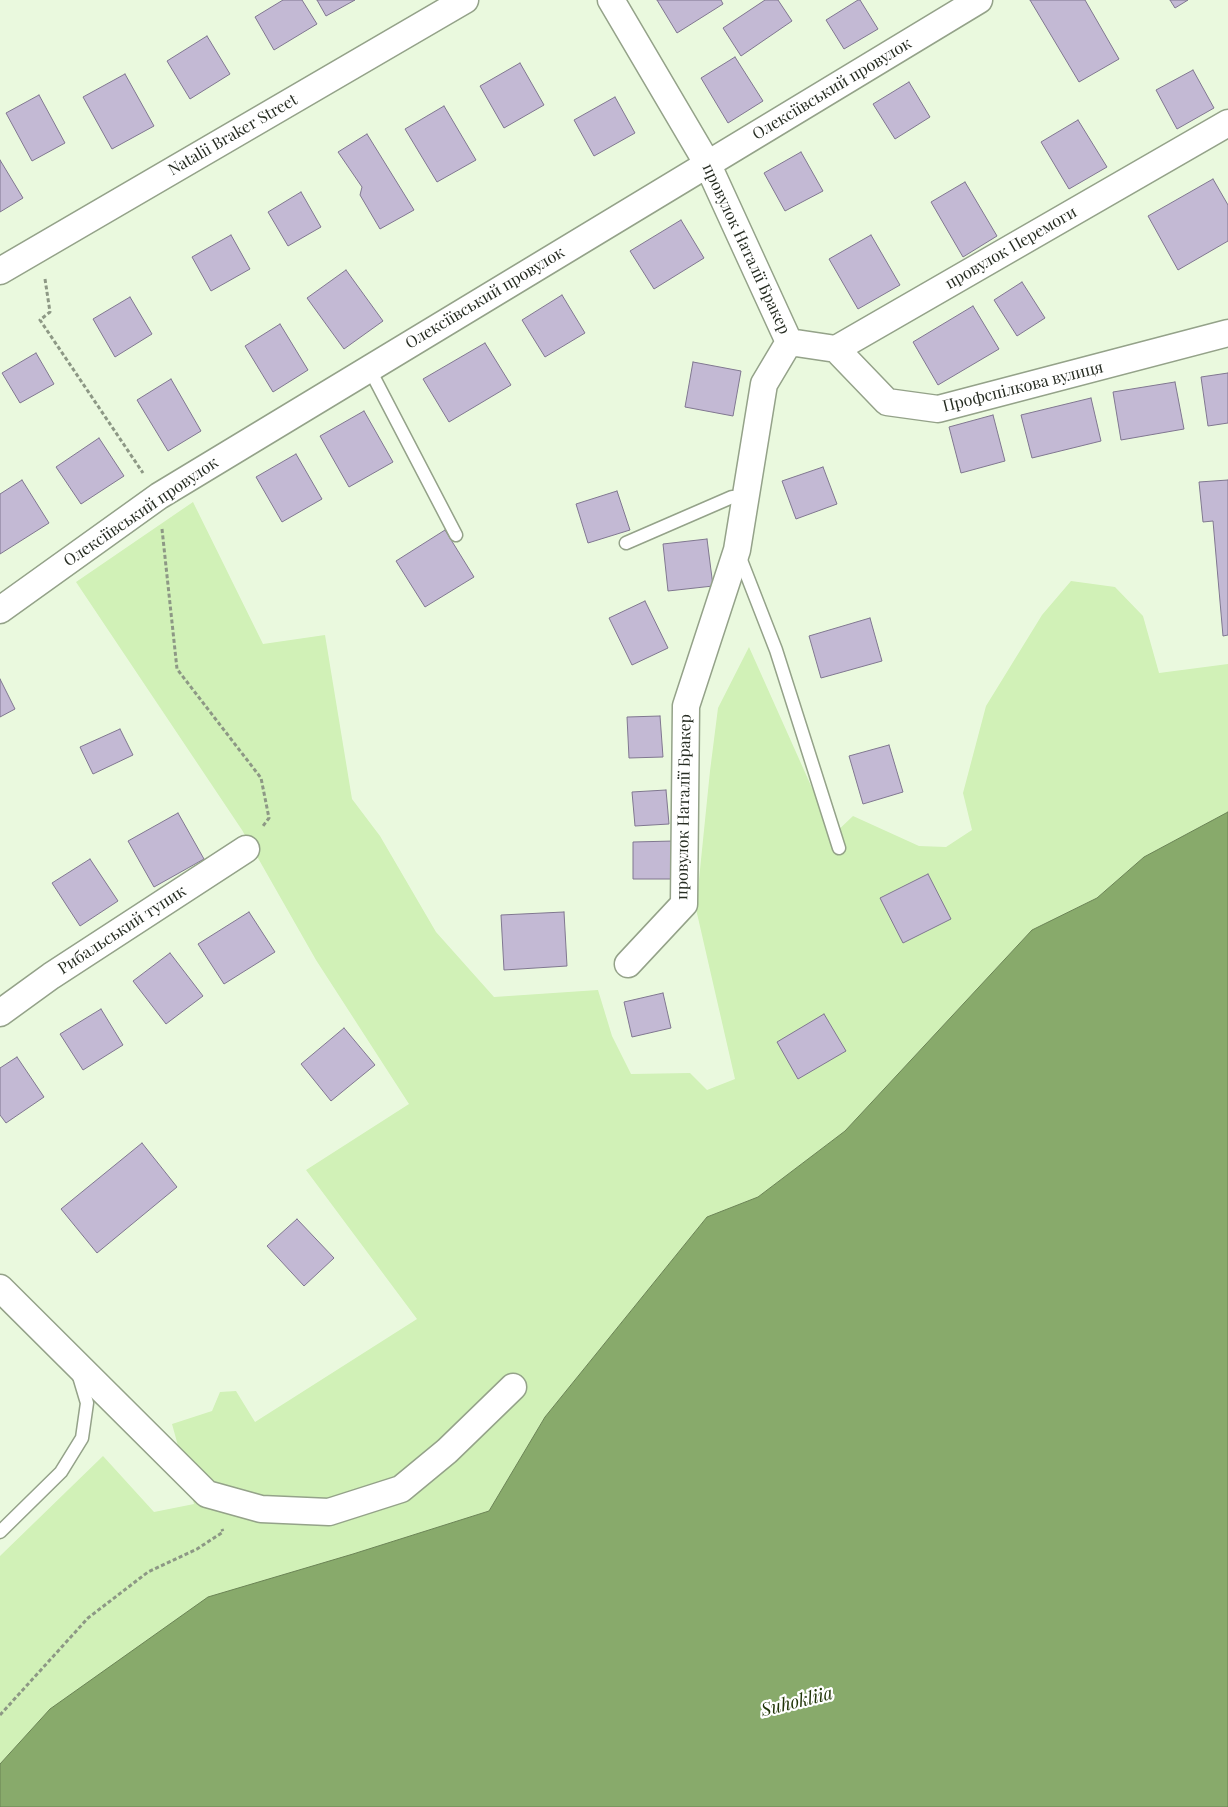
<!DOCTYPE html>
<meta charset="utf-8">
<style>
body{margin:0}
canvas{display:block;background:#eaf9de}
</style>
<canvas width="1228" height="1807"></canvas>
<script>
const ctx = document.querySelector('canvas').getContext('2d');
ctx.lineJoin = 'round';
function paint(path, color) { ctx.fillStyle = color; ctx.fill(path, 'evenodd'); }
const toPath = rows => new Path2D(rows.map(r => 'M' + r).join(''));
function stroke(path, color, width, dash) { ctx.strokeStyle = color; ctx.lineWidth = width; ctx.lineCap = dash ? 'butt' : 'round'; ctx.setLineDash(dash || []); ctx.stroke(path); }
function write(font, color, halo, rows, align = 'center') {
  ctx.font = font + ' "Playfair Display",serif'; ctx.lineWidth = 4.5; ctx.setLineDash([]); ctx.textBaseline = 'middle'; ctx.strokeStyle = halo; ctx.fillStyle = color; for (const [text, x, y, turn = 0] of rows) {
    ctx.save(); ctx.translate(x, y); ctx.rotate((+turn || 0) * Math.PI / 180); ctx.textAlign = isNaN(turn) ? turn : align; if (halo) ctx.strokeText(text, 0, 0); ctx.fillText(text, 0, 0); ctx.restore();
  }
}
paint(toPath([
 [193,502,263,644,325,635,352,799,380,836,436,932,494,997,598,990,612,1036,631,1074,690,1073,707,1090,735,1079,696,909,710,771,718,708,749,647,833,835,853,816,919,846,946,847,972,830,963,793,986,706,1042,615,1071,581,1115,587,1143,616,1159,673,1228,664,1228,812,1144,857,1097,898,1032,930,845,1131,758,1197,707,1217,545,1417,489,1511,353,1554,50,1709,0,1764,0,1556,103,1456,154,1512,194,1504,172,1424,212,1411,220,1392,236,1391,255,1422,417,1319,306,1170,409,1104,316,960,242,830,76,582]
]), '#d1f1b7');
const water = toPath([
 [1228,812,1228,1807,0,1807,0,1764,50,1709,208,1597,353,1554,489,1511,545,1417,707,1217,758,1197,845,1131,1032,930,1097,898,1144,857,1228,812]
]);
paint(water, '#88aa6b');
stroke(water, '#6b8455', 1);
const building = toPath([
 [283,0,302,0,317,24,274,50,255,17,283,0],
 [317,0,355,0,326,16,317,0],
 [657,0,721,0,723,4,677,33,657,0],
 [765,0,778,0,792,21,741,56,723,28,765,0],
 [858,0,860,0,878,29,844,49,826,20,858,0],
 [1030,0,1085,0,1119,59,1079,82,1030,0],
 [1170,0,1188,0,1175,8,1170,0],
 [207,36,230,74,190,99,167,61,207,36],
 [735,57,763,101,728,123,701,78,735,57],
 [520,63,544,105,504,128,480,86,520,63],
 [1193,70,1214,108,1177,129,1156,90,1193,70],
 [125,74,154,126,112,149,83,97,125,74],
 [909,82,930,117,895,139,873,104,909,82],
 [39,95,65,143,32,161,6,113,39,95],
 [615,97,635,133,594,156,574,120,615,97],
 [444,106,476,160,437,182,405,129,444,106],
 [1078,120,1107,167,1069,189,1041,142,1078,120],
 [367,134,414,210,380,229,360,195,362,187,338,152,367,134],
 [801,152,823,191,785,211,764,173,801,152],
 [0,160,23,198,0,212,0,160],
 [1213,179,1228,205,1228,241,1178,270,1148,216,1213,179],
 [965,182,997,236,963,257,931,202,965,182],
 [301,192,321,227,288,246,268,212,301,192],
 [681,220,704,258,654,289,630,251,681,220],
 [231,235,250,269,211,291,192,257,231,235],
 [871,235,900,285,858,309,829,259,871,235],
 [346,270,383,321,344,349,307,298,346,270],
 [1022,282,1045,318,1017,336,994,300,1022,282],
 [562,295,585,333,545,357,522,320,562,295],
 [130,297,152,334,115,357,93,319,130,297],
 [973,306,999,349,938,385,913,342,973,306],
 [280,324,308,370,273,392,245,346,280,324],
 [485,343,511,385,449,422,423,379,485,343],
 [36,353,54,384,20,403,2,373,36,353],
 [693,362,741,371,733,416,685,407,693,362],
 [1228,373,1228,423,1208,426,1201,377,1228,373],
 [171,379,201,431,168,451,137,400,171,379],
 [1175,382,1184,429,1121,440,1113,392,1175,382],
 [1091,398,1101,441,1032,458,1021,415,1091,398],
 [364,411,393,462,349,487,320,436,364,411],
 [993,415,1005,461,961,473,949,427,993,415],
 [99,438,124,476,81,504,56,467,99,438],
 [296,454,322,499,282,522,256,477,296,454],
 [823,467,837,504,796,519,782,481,823,467],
 [22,480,49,523,0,554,0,494,22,480],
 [1228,480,1228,635,1223,636,1213,521,1203,522,1199,482,1228,480],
 [617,491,630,530,588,543,576,504,617,491],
 [445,530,474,577,425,607,396,561,445,530],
 [707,539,713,586,668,591,663,544,707,539],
 [645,601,668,648,632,665,609,618,645,601],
 [870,618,882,661,821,678,809,636,870,618],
 [0,679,15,709,0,717,0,679],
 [660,716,663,757,629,758,627,717,660,716],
 [120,729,133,755,93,774,80,747,120,729],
 [889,745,903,792,863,804,849,756,889,745],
 [666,790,669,824,635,826,632,792,666,790],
 [178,813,204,859,154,887,128,841,178,813],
 [674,841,675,879,633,879,633,842,674,841],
 [90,859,118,901,80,926,52,883,90,859],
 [928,874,951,919,903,943,880,898,928,874],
 [249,912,275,952,224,984,198,944,249,912],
 [564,912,567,966,504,970,501,915,564,912],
 [170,953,203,996,166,1024,133,981,170,953],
 [663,993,671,1028,632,1037,624,1002,663,993],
 [101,1009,123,1045,83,1070,60,1034,101,1009],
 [824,1014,846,1051,798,1079,777,1042,824,1014],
 [344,1028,375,1065,331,1101,301,1064,344,1028],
 [17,1057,44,1097,6,1123,0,1115,0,1068,17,1057],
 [142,1143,177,1187,97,1253,61,1209,142,1143],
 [297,1219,334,1258,304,1286,267,1246,297,1219]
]);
paint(building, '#c3b9d4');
stroke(building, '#807790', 1);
const lane = toPath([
 [369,368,456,535],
 [626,543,732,497,746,497],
 [739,555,776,650,839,848],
 [0,1532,61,1472,82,1438,87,1403,78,1373]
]);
const street = toPath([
 [611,0,707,163,789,342,764,384,737,550,686,706,684,904,628,964],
 [0,271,465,0],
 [789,342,836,349,1228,123],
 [836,349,887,402,938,409,1228,333],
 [0,610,159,496,979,0],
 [0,1013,51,976,246,849],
 [0,1288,207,1494,261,1509,329,1512,401,1489,447,1451,513,1387]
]);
stroke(lane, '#94a289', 15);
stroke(street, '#94a289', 29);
stroke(toPath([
 [45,279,50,312,40,320,143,473],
 [162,529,177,669,261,778,269,818,263,826],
 [0,1715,88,1618,148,1572,197,1549,223,1532,222,1529]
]), '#8d9885', 3, [4, 2.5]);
stroke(lane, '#fff', 12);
stroke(street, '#fff', 26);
write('16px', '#262c22', '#fff', [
 ["Олексіївський провулок",832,89,-31],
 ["Natalii Braker Street",233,135,-30],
 ["провулок Перемоги",1011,248,-30],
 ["провулок Наталії Бракер",746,249,65],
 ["Олексіївський провулок",485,298,-31],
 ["Профспілкова вулиця",1023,387,-14],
 ["Олексіївський провулок",141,512,-34],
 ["провулок Наталії Бракер",684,807,-89],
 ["Рибальський тупик",122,930,-33]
]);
write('italic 18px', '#203507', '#fff', [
 ["Suhokliia",797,1702,-14]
]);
</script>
